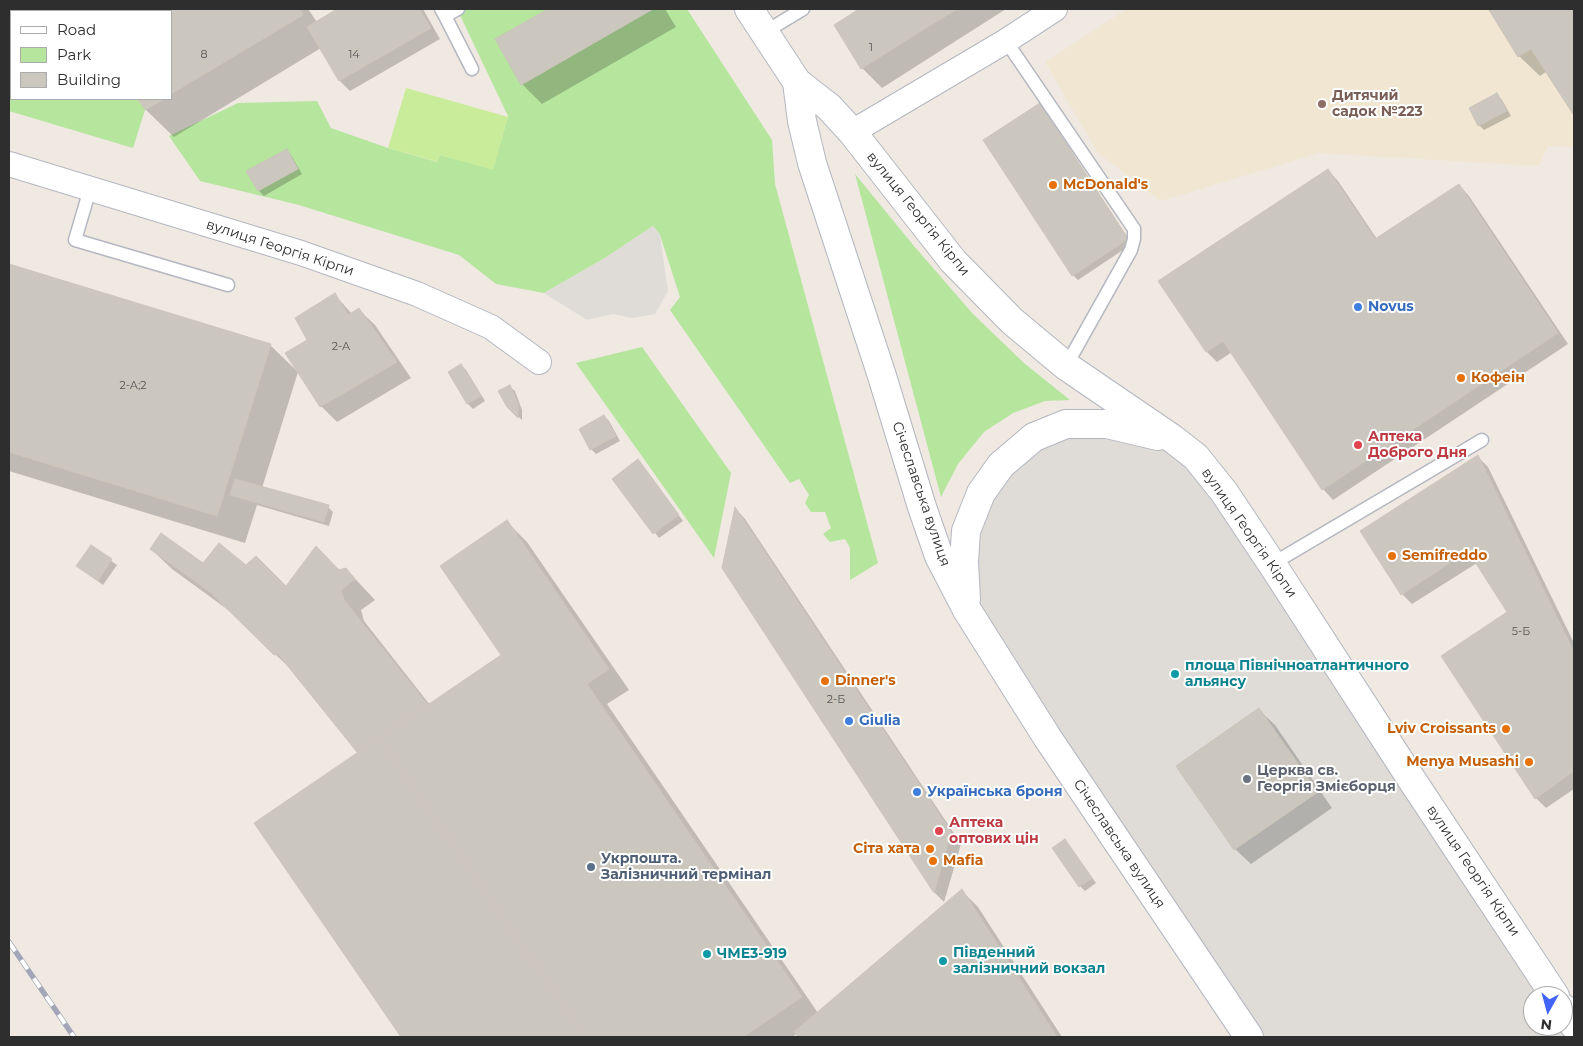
<!DOCTYPE html>
<meta charset="utf-8">
<style>
body{margin:0}
#map{position:relative;width:1583px;height:1046px;overflow:hidden;background:#efe9e1;font-family:Montserrat,sans-serif}
canvas{display:block}
.frame{position:absolute;inset:0;border:10px solid #2e2e2e;pointer-events:none}
.legend{position:absolute;left:10px;top:10px;width:162px;height:90px;box-sizing:border-box;background:#fff;border:1px solid #ababab;margin:0;padding:6px 9px;list-style:none;font-size:15px;color:#2e2e2e}
.legend li{display:flex;align-items:center;gap:10px;height:25px}
.legend b{width:25px;border:1px solid #ababab}
.north{position:absolute;left:1523px;top:986px;width:50px;height:50px;box-sizing:border-box;background:#fff;border:1px solid #ababab;border-radius:50%;rotate:187deg;font-size:14px;font-weight:700;line-height:20px;text-align:center;color:#2e2e2e}
.north::after{content:'';display:block;margin:auto;width:18px;height:22px;background:#4264fb;clip-path:polygon(50% 0,100% 100%,50% 72%,0 100%)}
</style>
<div id="map">
<canvas width="1583" height="1046"></canvas>
<div class="frame"></div>
<ul class="legend">
<li><b style="height:6px;background:#fff"></b>Road</li>
<li><b style="height:14px;background:#b6e59e"></b>Park</li>
<li><b style="height:14px;background:#cbc7bf"></b>Building</li>
</ul>
<div class="north">N</div>
</div>
<script>
const ctx = document.querySelector('canvas').getContext('2d');
ctx.lineJoin = 'round';
function paint(path, color) { ctx.fillStyle = color; ctx.fill(path, 'evenodd'); }
const toPath = rows => new Path2D(rows.map(r => 'M' + r).join(''));
function stroke(path, color, width, dash) { ctx.strokeStyle = color; ctx.lineWidth = width; ctx.lineCap = dash ? 'butt' : 'round'; ctx.setLineDash(dash || []); ctx.stroke(path); }
function write(font, color, halo, rows, align = 'center') {
  ctx.font = font + ' Montserrat,sans-serif'; ctx.lineWidth = 4; ctx.setLineDash([]); ctx.textBaseline = 'middle'; ctx.strokeStyle = halo; ctx.fillStyle = color; for (const [text, x, y, turn = 0] of rows) {
    ctx.save(); ctx.translate(x, y); ctx.rotate((+turn || 0) * Math.PI / 180); ctx.textAlign = isNaN(turn) ? turn : align; if (halo) ctx.strokeText(text, 0, 0); ctx.fillText(text, 0, 0); ctx.restore();
  }
}
paint(toPath([
 [1127,9,1574,9,1574,147,1548,146,1539,166,1319,153,1161,201,1098,153,1045,62]
]), '#f0e6d1');
paint(toPath([
 [457,9,687,9,772,140,775,184,878,563,850,580,850,548,845,539,830,542,823,534,831,528,825,512,811,512,805,503,809,495,799,479,790,483,670,310,680,297,660,235,653,226,605,258,544,293,496,284,459,255,299,205,200,181,169,136,238,103,317,101,331,128,388,148,437,162,440,155,493,169,508,116],
 [11,97,11,99,138,99,145,110,133,148,9,111,9,99],
 [855,174,914,246,973,314,1024,363,1070,400,1045,401,1013,413,984,432,958,464,941,497],
 [642,347,731,473,714,558,576,363]
]), '#b6e59e');
paint(toPath([
 [406,88,508,117,493,170,440,155,438,162,388,148]
]), '#c9ec9a');
paint(toPath([
 [653,226,660,235,668,291,655,314,632,318,613,314,587,320,544,293,605,258],
 [1066,424,1173,439,1555,996,1533,996,1533,1026,1563,1026,1574,1037,1249,1037,967,610,981,493]
]), '#dfdcd8');
paint(toPath([
 [173,9,308,9,317,22,340,9,423,9,440,39,350,91,340,81,321,48,174,137,146,110,139,99,171,99,171,11,169,11],
 [551,9,665,9,676,27,542,104,522,84,497,40],
 [861,9,1006,9,882,88,862,68,835,25],
 [1494,9,1574,9,1574,113,1547,71,1540,76,1519,56,1491,11],
 [1497,95,1502,100,1511,116,1484,130,1479,125,1471,109],
 [1044,110,1132,244,1078,280,1073,275],
 [286,150,291,155,302,174,264,196,259,191,248,171],
 [1328,170,1338,181,1377,239,1459,185,1469,196,1568,344,1333,500,1323,489,1232,352,1217,362,1207,352],
 [9,266,270,345,298,372,262,488,328,507,333,512,329,526,257,505,245,543,9,471],
 [335,295,352,314,359,310,375,325,411,378,337,422,321,406,287,354,309,340],
 [461,365,466,370,485,401,473,409,468,404,449,372],
 [510,387,515,391,522,410,522,420,508,407],
 [604,416,609,421,620,441,596,454,591,449],
 [1478,457,1488,467,1574,643,1574,789,1546,808,1536,798,1508,612,1477,563,1412,604,1402,594],
 [643,466,683,521,659,538,614,479],
 [736,509,745,519,961,844,944,902,935,893,723,567],
 [507,522,527,542,629,690,607,704,818,1013,962,891,978,907,1062,1037,799,1037,797,1034,792,1037,403,1037,256,823,359,753,296,674,231,612,172,569,151,549,203,565,246,567,286,588,346,569,375,600,361,610,364,621,430,705,503,656],
 [92,547,117,565,103,585,78,566],
 [1259,710,1275,725,1332,808,1251,864,1235,849],
 [1065,840,1096,883,1085,891,1080,886]
]), '#0003');
const building = toPath([
 [171,9,299,9,303,15,171,94,171,11,167,11,171,9],
 [337,9,419,9,431,28,339,81,307,27,337,9],
 [548,9,653,9,521,85,495,39,548,9],
 [859,9,918,9,929,26,861,69,834,25,859,9],
 [918,9,957,9,929,26,918,9],
 [1491,9,1572,9,1574,12,1574,113,1573,114,1531,49,1518,57,1489,10,1491,9],
 [1497,93,1507,111,1478,126,1469,108,1497,93],
 [138,99,164,99,145,110,138,99],
 [1040,103,1128,239,1072,276,983,140,1040,103],
 [287,149,298,169,258,191,246,171,287,149],
 [1328,169,1375,239,1459,184,1558,333,1322,490,1223,341,1206,352,1158,281,1328,169],
 [9,264,271,344,217,516,9,452,9,264],
 [335,293,348,315,359,308,397,362,320,407,285,353,307,340,295,318,335,293],
 [461,364,481,396,467,404,448,372,461,364],
 [510,385,518,404,507,407,498,391,510,385],
 [518,404,518,418,507,407,518,404],
 [604,415,616,436,590,450,579,429,604,415],
 [1478,455,1574,652,1574,771,1535,799,1441,656,1507,612,1468,551,1401,595,1360,531,1478,455],
 [638,459,679,515,653,534,612,479,638,459],
 [235,479,329,505,324,522,230,495,235,479],
 [735,507,951,832,934,893,722,568,735,507],
 [507,520,609,669,587,684,802,997,743,1037,585,1037,379,738,501,655,440,566,507,520],
 [161,533,203,563,219,543,246,565,256,556,286,586,316,546,339,570,346,568,355,579,341,590,344,600,428,705,357,752,278,654,274,655,210,592,150,549,161,533],
 [91,545,112,559,98,581,76,566,91,545],
 [1259,708,1318,792,1234,850,1176,766,1259,708],
 [379,738,585,1037,401,1037,254,823,379,738],
 [1065,839,1092,878,1079,887,1052,848,1065,839],
 [962,889,1057,1037,798,1037,794,1032,962,889]
]);
paint(building, '#cbc7bf');
stroke(building, '#cbc5ba', 1);
const service = toPath([
 [441,9,445,16,458,9],
 [445,16,472,69],
 [765,32,803,9],
 [1006,41,1134,229,1134,239,1131,250,1066,366],
 [90,189,75,240,228,285],
 [1272,564,1482,440]
]);
const minor = toPath([
 [852,132,1006,41,1055,9],
 [9,164,301,253,417,294,491,327,539,362]
]);
const tertiary = toPath([
 [749,9,797,82,802,121,812,163,882,376,922,507,939,556,967,610,1047,737,1249,1037],
 [797,82,829,107,852,132,953,261,1012,321,1066,366,1173,439,1196,457,1224,492,1272,564,1410,777,1555,996],
 [966,599,964,562,966,531,981,493,1001,465,1034,437,1066,424,1107,424,1158,436],
 [1563,1008,1574,1025]
]);
stroke(service, '#b4b7c1', 15);
stroke(minor, '#b4b7c1', 26);
stroke(tertiary, '#b4b7c1', 30);
stroke(service, '#fff', 12);
stroke(minor, '#fff', 24);
stroke(tertiary, '#fff', 28);
const rail = toPath([
 [9,942,74,1037]
]);
stroke(rail, '#a3a6b8', 5.5);
stroke(rail, '#fff', 4, [11]);
for (const [x, y, r, color] of [
 [1322,104,5,"#8d6e63"],
 [1053,185,5,"#e8710a"],
 [1358,307,5,"#3f7fe0"],
 [1461,378,5,"#e8710a"],
 [1358,445,5,"#e0444e"],
 [1392,556,5,"#e8710a"],
 [1175,674,5,"#0f9aa8"],
 [825,681,5,"#e8710a"],
 [849,721,5,"#3f7fe0"],
 [1506,729,5,"#e8710a"],
 [1529,762,5,"#e8710a"],
 [1247,779,5,"#6b7280"],
 [917,792,5,"#3f7fe0"],
 [939,831,5,"#e0444e"],
 [930,849,5,"#e8710a"],
 [933,861,5,"#e8710a"],
 [591,867,5,"#5c6f8a"],
 [707,954,5,"#0f9aa8"],
 [943,961,5,"#0f9aa8"]
]) { const dot = new Path2D(); dot.arc(x, y, r, 0, 2 * Math.PI); ctx.fillStyle = color; ctx.fill(dot); stroke(dot, '#fff', 2); }
write('11px', '#555452', null, [
 ["1",871,48],
 ["8",204,55],
 ["14",354,55],
 ["2-А",341,347],
 ["2-А;2",133,386],
 ["5-Б",1521,632],
 ["2-Б",836,700]
]);
write('bold 14px', '#785e54', '#fff', [
 ["Дитячий",1332,96],
 ["садок №223",1332,112]
], 'left');
write('bold 14px', '#c56008', '#fff', [
 ["McDonald's",1063,185],
 ["Кофеiн",1471,378],
 ["Semifreddo",1402,556],
 ["Dinner's",835,681],
 ["Lviv Croissants",1496,729,"right"],
 ["Menya Musashi",1519,762,"right"],
 ["Сіта хата",920,849,"right"],
 ["Mafia",943,861]
], 'left');
write('14px', '#2e2e2e', '#fff', [
 ["вулиця Георгія Кірпи",918,214,51],
 ["вулиця Георгія Кірпи",280,248,18],
 ["Січеславська вулиця",921,494,71],
 ["вулиця Георгія Кірпи",1249,533,55],
 ["Січеславська вулиця",1119,844,56],
 ["вулиця Георгія Кірпи",1473,871,56]
]);
write('bold 14px', '#366cbe', '#fff', [
 ["Novus",1368,307],
 ["Giulia",859,721],
 ["Українська броня",927,792]
], 'left');
write('bold 14px', '#be3a42', '#fff', [
 ["Аптека",1368,437],
 ["Доброго Дня",1368,453],
 ["Аптека",949,823],
 ["оптових цін",949,839]
], 'left');
write('bold 14px', '#0d838f', '#fff', [
 ["площа Північноатлантичного",1185,666],
 ["альянсу",1185,682],
 ["Південний",953,953],
 ["залізничний вокзал",953,969],
 ["ЧМЕ3-919",717,954]
], 'left');
write('bold 14px', '#5b616d', '#fff', [
 ["Церква св.",1257,771],
 ["Георгія Змієборця",1257,787]
], 'left');
write('bold 14px', '#4e5e75', '#fff', [
 ["Укрпошта.",601,859],
 ["Залізничний термінал",601,875]
], 'left');
</script>
